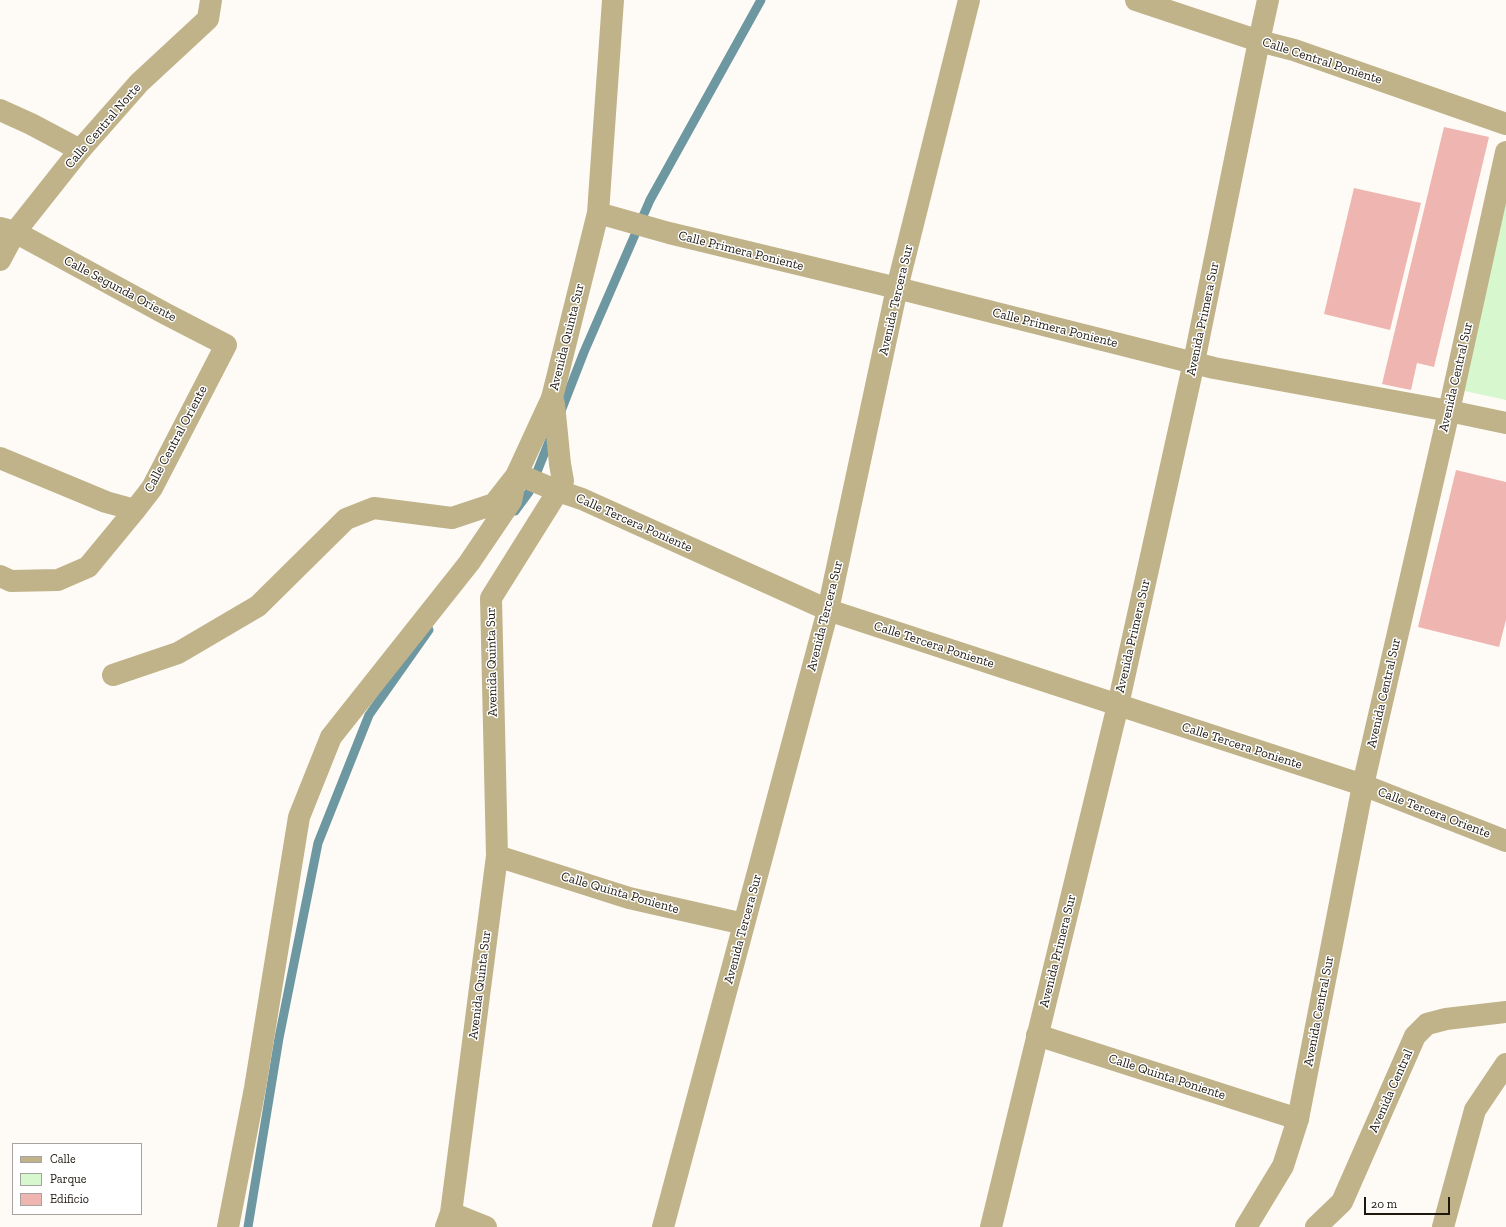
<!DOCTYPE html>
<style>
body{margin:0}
#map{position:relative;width:1506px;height:1227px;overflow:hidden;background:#fefbf6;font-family:"Zilla Slab",serif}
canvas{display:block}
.legend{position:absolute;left:12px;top:1143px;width:130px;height:72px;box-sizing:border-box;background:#fff;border:1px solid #a5a29f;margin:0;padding:5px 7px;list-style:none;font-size:12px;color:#1d170e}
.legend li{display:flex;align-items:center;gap:8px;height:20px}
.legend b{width:20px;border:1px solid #a5a29f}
.scale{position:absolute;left:1364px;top:1197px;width:86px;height:18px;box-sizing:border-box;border:2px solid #1d170e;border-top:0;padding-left:5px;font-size:12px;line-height:14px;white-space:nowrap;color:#1d170e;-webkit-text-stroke:3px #fff;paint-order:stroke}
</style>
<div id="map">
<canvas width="1506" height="1227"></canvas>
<ul class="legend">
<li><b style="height:5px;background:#c0b38a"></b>Calle</li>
<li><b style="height:11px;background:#d7f7ce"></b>Parque</li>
<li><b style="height:11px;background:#efb5b0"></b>Edificio</li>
</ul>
<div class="scale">20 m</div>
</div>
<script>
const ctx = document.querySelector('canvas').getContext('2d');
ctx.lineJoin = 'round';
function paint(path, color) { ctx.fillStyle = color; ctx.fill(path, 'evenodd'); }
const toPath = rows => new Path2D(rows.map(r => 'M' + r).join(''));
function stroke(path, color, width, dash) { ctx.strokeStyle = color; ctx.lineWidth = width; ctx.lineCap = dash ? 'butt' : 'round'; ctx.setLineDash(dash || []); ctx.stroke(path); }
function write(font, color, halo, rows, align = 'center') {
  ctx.font = font + ' "Zilla Slab",serif'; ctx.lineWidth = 3; ctx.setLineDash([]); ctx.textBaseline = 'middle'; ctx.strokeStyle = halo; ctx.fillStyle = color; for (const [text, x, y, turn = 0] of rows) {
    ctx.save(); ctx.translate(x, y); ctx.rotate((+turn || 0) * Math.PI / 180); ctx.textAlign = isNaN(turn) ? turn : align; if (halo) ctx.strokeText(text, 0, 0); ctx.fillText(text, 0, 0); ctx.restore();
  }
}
paint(toPath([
 [1506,198,1506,400,1460,390]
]), '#d7f7ce');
stroke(toPath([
 [561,411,584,352,650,200,761,0],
 [515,511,529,492,552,434],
 [248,1227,279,1038,318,843,369,715,429,630]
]), '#6e98a1', 9);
paint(toPath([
 [1444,127,1489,137,1434,367,1417,363,1411,390,1382,384],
 [1354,188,1421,203,1390,330,1324,314],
 [1456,470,1506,482,1506,620,1499,647,1418,627]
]), '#efb5b0');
stroke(toPath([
 [0,110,31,124,80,150],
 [113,675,178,653,258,606,346,519,374,508,452,518,494,504,516,476,552,398],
 [1037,1035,1298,1119],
 [228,1227,255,1088,299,817,331,737,469,563,511,501,516,476,524,477,558,491]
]), '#c0b38a', 22);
stroke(toPath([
 [1136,0,1259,41,1294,50,1506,124],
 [598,213,669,233,897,288,1214,368,1449,411,1506,423],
 [0,228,15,232,166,314,226,345,152,488,135,510,106,502,0,458],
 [0,260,15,232,80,150,139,83,208,19,211,0],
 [558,491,582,499,828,610,1363,785,1506,841],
 [0,576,11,581,58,580,88,567,135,510],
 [497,856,629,898,744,924],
 [451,1213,486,1227],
 [446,1227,451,1213,497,856,491,598,558,491,563,481,560,464,554,404,552,398,598,213,613,0],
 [663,1227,828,610,897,288,969,0],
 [991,1227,1118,705,1194,362,1259,41,1268,0],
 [1246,1227,1283,1166,1298,1119,1363,785,1449,411,1506,152],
 [1316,1227,1342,1202,1415,1036,1427,1024,1446,1019,1506,1012],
 [1443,1227,1475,1110,1506,1064]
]), '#c0b38a', 22);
write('13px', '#1d170e', '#fff', [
 ["Calle Central Poniente",1322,61,18],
 ["Calle Central Norte",103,126,-49],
 ["Calle Primera Poniente",741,251,14],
 ["Calle Segunda Oriente",120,289,28],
 ["Avenida Tercera Sur",896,300,-77],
 ["Avenida Primera Sur",1203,319,-78],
 ["Calle Primera Poniente",1055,328,14],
 ["Avenida Quinta Sur",567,337,-76],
 ["Avenida Central Sur",1456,377,-77],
 ["Calle Central Oriente",176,439,-62],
 ["Calle Tercera Poniente",634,523,24],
 ["Avenida Tercera Sur",825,616,-76],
 ["Avenida Primera Sur",1133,636,-77],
 ["Calle Tercera Poniente",934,645,18],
 ["Avenida Quinta Sur",492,662,-91],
 ["Avenida Central Sur",1384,693,-77],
 ["Calle Tercera Poniente",1242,746,18],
 ["Calle Tercera Oriente",1434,813,21],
 ["Calle Quinta Poniente",620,893,16],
 ["Avenida Tercera Sur",743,929,-75],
 ["Avenida Primera Sur",1058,951,-76],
 ["Avenida Quinta Sur",480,985,-83],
 ["Avenida Central Sur",1319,1011,-79],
 ["Calle Quinta Poniente",1167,1077,18],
 ["Avenida Central",1391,1091,-66]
]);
</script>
